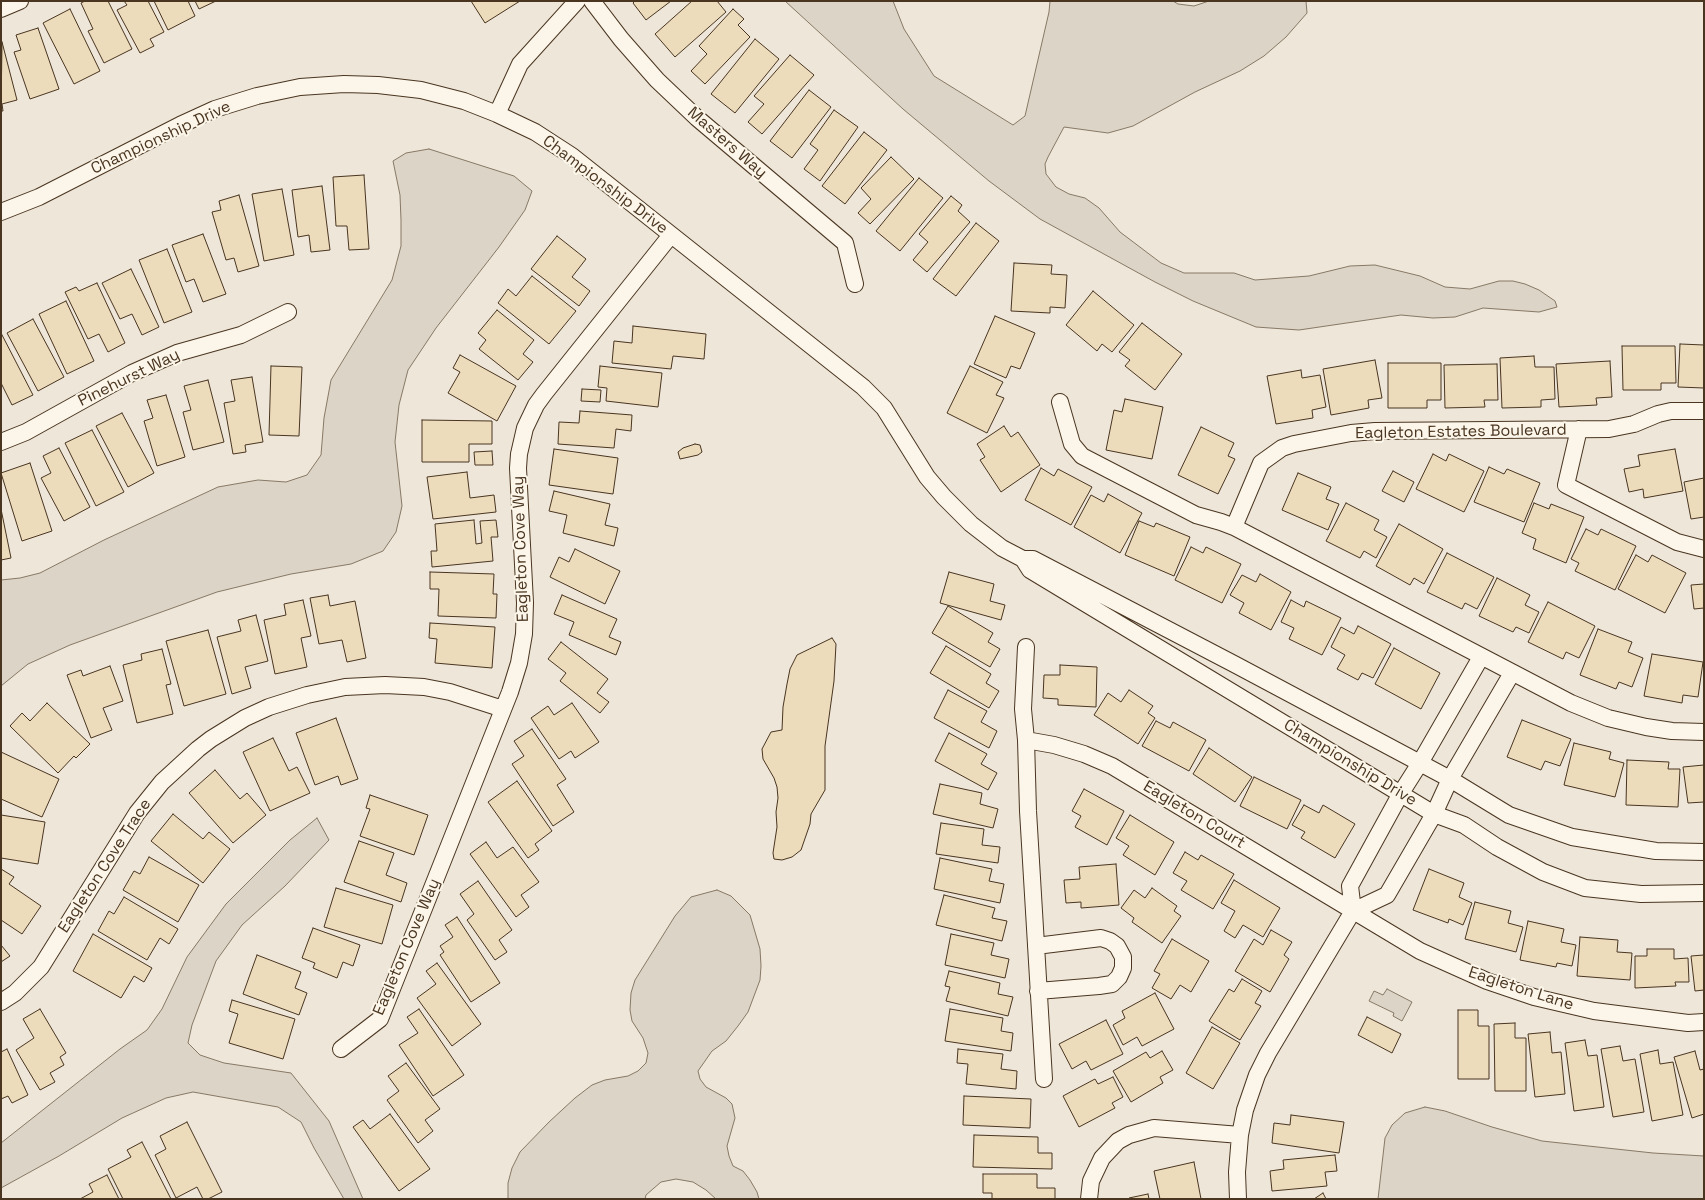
<!DOCTYPE html>
<style>
body{margin:0}
#map{position:relative;width:1705px;height:1200px;overflow:hidden;background:#fbf6e9;font-family:"Space Grotesk",sans-serif}
canvas{display:block}
.frame{position:absolute;inset:0;border:2px solid #4a3520;pointer-events:none}
</style>
<div id="map">
<canvas width="1705" height="1200"></canvas>
<div class="frame"></div>
</div>
<script>
const ctx = document.querySelector('canvas').getContext('2d');
ctx.lineJoin = 'round';
function paint(path, color) { ctx.fillStyle = color; ctx.fill(path, 'evenodd'); }
const toPath = rows => new Path2D(rows.map(r => 'M' + r).join(''));
function stroke(path, color, width, dash) { ctx.strokeStyle = color; ctx.lineWidth = width; ctx.lineCap = dash ? 'butt' : 'round'; ctx.setLineDash(dash || []); ctx.stroke(path); }
function write(font, color, halo, rows, align = 'center') {
  ctx.font = font + ' "Space Grotesk",sans-serif'; ctx.lineWidth = 4; ctx.setLineDash([]); ctx.textBaseline = 'middle'; ctx.strokeStyle = halo; ctx.fillStyle = color; for (const [text, x, y, turn = 0] of rows) {
    ctx.save(); ctx.translate(x, y); ctx.rotate((+turn || 0) * Math.PI / 180); ctx.textAlign = isNaN(turn) ? turn : align; if (halo) ctx.strokeText(text, 0, 0); ctx.fillText(text, 0, 0); ctx.restore();
  }
}
const green = toPath([
 [1,1,1704,1,1704,1199,1,1199,1,1]
]);
paint(green, '#ede6d9');
stroke(green, '#887966', 1);
const water = toPath([
 [785,1,893,1,904,29,934,76,1013,125,1025,116,1049,12,1050,1,1173,1,1178,4,1194,6,1209,1,1306,1,1307,13,1286,37,1264,56,1240,71,1195,92,1133,126,1108,133,1064,127,1048,157,1045,164,1046,174,1056,187,1069,194,1085,198,1099,208,1120,232,1161,263,1184,273,1234,273,1255,280,1309,276,1350,266,1375,265,1420,276,1445,287,1470,289,1499,281,1513,281,1525,284,1539,290,1555,301,1557,307,1539,312,1483,308,1455,317,1433,318,1401,315,1299,330,1256,327,1193,301,1155,282,1040,219,989,181,903,109,785,1],
 [429,149,514,176,532,191,525,210,499,247,436,328,408,370,399,405,395,442,402,506,396,532,383,551,351,564,291,574,217,592,70,645,28,664,1,686,1,580,20,578,40,573,104,540,218,487,258,480,286,482,307,475,321,455,324,418,331,380,392,280,401,246,401,220,400,195,393,161,406,153,429,149],
 [317,818,329,840,285,886,242,925,216,961,192,1025,188,1043,200,1055,224,1063,291,1073,329,1121,363,1199,344,1199,314,1148,301,1122,278,1107,193,1092,166,1098,122,1118,59,1156,1,1188,1,1143,120,1049,147,1030,162,1009,187,957,226,904,290,840,317,818],
 [717,890,731,896,750,915,760,949,761,966,760,980,748,1012,738,1026,726,1041,712,1051,698,1071,700,1079,706,1087,726,1098,732,1104,735,1118,727,1146,729,1156,733,1166,743,1171,750,1180,757,1192,759,1199,716,1199,706,1190,693,1182,676,1179,661,1182,646,1195,645,1199,508,1199,508,1183,512,1168,520,1152,549,1122,575,1098,592,1085,605,1080,628,1076,638,1071,646,1063,648,1053,643,1038,632,1021,630,1010,631,993,635,980,675,916,691,897,717,890],
 [1387,989,1412,1002,1402,1021,1393,1016,1394,1013,1369,1001,1374,991,1383,995,1387,989],
 [1425,1107,1445,1111,1492,1127,1542,1141,1653,1153,1704,1156,1704,1199,1378,1199,1385,1138,1392,1125,1405,1113,1425,1107]
]);
paint(water, '#dcd4c6');
stroke(water, '#887966', 1);
const building = toPath([
 [85,1,108,1,132,49,104,63,88,31,93,29,81,3,85,1],
 [124,1,148,1,164,32,150,39,154,46,140,53,117,10,127,5,124,1],
 [154,1,188,1,195,16,168,30,154,1],
 [195,1,216,1,199,9,195,1],
 [471,1,520,1,485,23,471,1],
 [635,1,671,1,646,20,633,3,635,1],
 [692,1,717,1,726,12,675,57,655,34,692,1],
 [70,9,100,71,74,84,43,23,70,9],
 [733,9,744,19,738,25,750,37,705,84,691,71,707,54,699,46,733,9],
 [38,28,59,89,30,99,14,52,21,50,16,35,38,28],
 [755,39,779,59,735,113,711,94,755,39],
 [2,42,17,100,2,104,3,111,1,111,2,42],
 [790,55,814,75,762,134,748,122,764,104,754,96,790,55],
 [809,90,831,107,792,158,770,141,809,90],
 [834,110,858,127,820,181,804,169,818,150,810,144,834,110],
 [864,132,887,150,845,204,822,186,864,132],
 [891,157,914,179,870,224,858,213,871,199,861,188,891,157],
 [364,175,369,249,349,250,347,226,336,226,333,177,364,175],
 [919,178,943,198,900,251,876,231,919,178],
 [322,186,330,250,311,252,309,235,298,237,292,190,322,186],
 [282,189,294,255,264,261,252,194,282,189],
 [239,195,259,266,238,272,234,258,226,260,212,212,221,210,219,201,239,195],
 [951,196,962,205,958,211,970,222,927,272,913,260,928,242,919,234,951,196],
 [976,223,999,241,956,296,933,279,976,223],
 [203,234,226,294,203,302,194,279,186,282,172,245,203,234],
 [557,236,586,259,572,277,590,291,579,306,531,269,557,236],
 [167,249,192,312,164,323,139,260,167,249],
 [1014,263,1052,265,1051,274,1067,275,1065,308,1050,307,1050,313,1011,311,1014,263],
 [131,269,159,327,142,335,132,314,120,319,102,283,131,269],
 [532,276,576,311,549,344,498,303,508,289,516,296,532,276],
 [97,283,125,343,108,352,99,334,88,339,65,292,76,287,79,291,97,283],
 [1093,291,1134,325,1112,352,1102,344,1097,351,1066,325,1093,291],
 [66,301,94,361,67,374,39,314,66,301],
 [497,310,534,340,523,354,533,362,518,380,479,349,486,340,478,333,497,310],
 [995,316,1035,333,1020,369,1011,366,1006,378,974,364,995,316],
 [33,319,64,377,38,391,7,333,33,319],
 [1142,323,1182,354,1155,390,1125,366,1130,360,1119,352,1142,323],
 [633,326,706,334,704,359,673,356,671,369,612,363,614,341,632,343,633,326],
 [1,333,33,395,12,405,1,383,1,333],
 [1680,344,1704,345,1704,388,1678,387,1680,344],
 [1622,346,1675,346,1676,383,1661,383,1661,390,1623,390,1622,346],
 [460,355,516,386,497,421,448,393,460,372,453,368,460,355],
 [1534,356,1535,367,1554,367,1555,399,1541,400,1541,407,1502,408,1500,358,1534,356],
 [1375,360,1382,398,1368,400,1369,408,1331,415,1323,369,1375,360],
 [1610,361,1612,397,1596,398,1597,405,1559,407,1556,364,1610,361],
 [1388,363,1441,363,1441,400,1427,400,1427,408,1388,408,1388,363],
 [1497,364,1498,400,1484,400,1485,407,1445,408,1444,365,1497,364],
 [271,366,302,367,299,436,269,435,271,366],
 [600,366,662,373,658,407,606,401,607,388,598,387,600,366],
 [970,366,1003,382,996,395,1004,398,987,433,947,413,970,366],
 [1301,370,1302,378,1320,375,1326,407,1312,410,1313,418,1276,424,1267,376,1301,370],
 [252,377,263,442,245,445,246,452,233,454,224,403,235,401,231,380,252,377],
 [208,380,224,442,193,450,183,412,191,410,184,386,208,380],
 [582,389,601,390,600,402,581,401,582,389],
 [166,395,185,457,157,466,144,421,153,418,147,400,166,395],
 [1125,399,1163,407,1152,459,1106,450,1114,410,1122,412,1125,399],
 [580,411,632,415,631,431,616,429,614,448,558,444,559,422,579,423,580,411],
 [122,413,154,473,128,487,96,426,122,413],
 [422,420,492,421,492,444,469,444,469,462,422,462,422,420],
 [1004,426,1011,437,1018,432,1040,465,1001,492,980,460,985,457,977,444,1004,426],
 [1201,427,1234,443,1228,456,1235,459,1218,494,1178,475,1201,427],
 [92,430,124,492,96,506,65,443,92,430],
 [695,444,700,445,702,452,698,455,680,459,678,452,683,448,695,444],
 [59,448,90,507,64,521,41,478,51,473,43,456,59,448],
 [554,449,618,458,613,494,549,485,554,449],
 [1675,449,1683,491,1644,498,1643,489,1629,492,1624,469,1640,466,1638,455,1675,449],
 [492,451,493,465,475,465,474,452,492,451],
 [1433,454,1446,461,1449,454,1484,471,1464,512,1416,489,1433,454],
 [30,463,52,531,22,541,1,473,30,463],
 [1489,467,1504,474,1507,469,1540,483,1524,522,1474,502,1489,467],
 [1041,468,1054,476,1058,469,1092,487,1071,525,1025,500,1041,468],
 [1393,471,1414,482,1404,502,1382,491,1393,471],
 [467,472,470,498,494,495,496,512,433,519,427,477,467,472],
 [1298,473,1331,487,1326,499,1339,504,1328,530,1282,510,1298,473],
 [1704,478,1704,517,1691,519,1684,482,1704,478],
 [554,491,610,504,605,525,618,528,614,546,563,533,567,515,549,511,554,491],
 [1108,494,1142,513,1120,553,1074,527,1091,495,1104,502,1108,494],
 [1346,503,1379,520,1374,530,1387,537,1376,558,1364,551,1360,558,1326,541,1346,503],
 [1534,503,1549,509,1551,504,1584,517,1566,563,1533,549,1536,539,1522,533,1534,503],
 [1,509,11,558,1,560,1,509],
 [474,520,476,544,482,543,480,521,496,520,498,537,491,537,493,561,432,567,431,551,437,551,435,524,474,520],
 [1139,521,1154,527,1156,523,1190,537,1174,576,1125,555,1139,521],
 [1399,524,1443,549,1424,584,1414,578,1410,585,1376,566,1399,524],
 [1586,529,1598,535,1601,529,1636,546,1615,590,1575,571,1579,563,1571,559,1586,529],
 [1191,547,1203,553,1206,547,1241,564,1222,603,1175,580,1191,547],
 [575,549,620,571,605,604,550,577,559,557,569,562,575,549],
 [1447,553,1494,577,1477,609,1465,603,1462,609,1427,592,1447,553],
 [1636,555,1648,562,1652,555,1686,573,1665,613,1618,589,1636,555],
 [430,572,494,574,493,594,497,594,496,618,438,616,439,589,430,589,430,572],
 [949,572,994,584,990,601,1005,605,1001,620,940,603,949,572],
 [1260,574,1291,592,1271,630,1239,613,1244,603,1230,595,1242,575,1256,582,1260,574],
 [1497,578,1530,595,1525,605,1539,612,1529,633,1516,627,1513,632,1479,616,1497,578],
 [1704,584,1704,608,1694,609,1691,585,1704,584],
 [328,595,330,606,355,601,366,658,347,662,342,640,319,644,310,598,328,595],
 [562,595,617,619,609,637,621,642,616,655,569,635,574,622,554,614,562,595],
 [303,600,311,636,301,638,307,667,275,674,264,620,286,615,284,604,303,600],
 [1291,600,1304,607,1306,601,1341,618,1322,655,1289,639,1294,628,1281,622,1291,600],
 [1548,602,1595,626,1579,658,1566,652,1563,659,1528,642,1548,602],
 [948,606,993,633,988,642,1000,649,990,667,932,633,948,606],
 [256,615,268,661,245,667,251,688,232,694,217,637,241,631,238,620,256,615],
 [430,623,495,627,492,668,435,663,437,639,429,638,430,623],
 [1358,626,1391,644,1373,678,1362,673,1358,680,1337,669,1345,655,1331,647,1341,627,1354,634,1358,626],
 [1598,629,1632,642,1628,652,1643,658,1632,687,1619,682,1616,689,1580,675,1598,629],
 [208,630,226,694,184,706,166,641,208,630],
 [832,638,836,644,834,681,825,746,825,790,811,814,810,824,801,850,792,857,782,860,774,859,773,853,777,827,776,812,778,798,777,787,774,778,763,759,762,749,771,732,782,730,783,707,787,684,790,669,797,655,832,638],
 [561,642,608,679,597,693,609,702,600,713,560,681,566,673,548,659,561,642],
 [946,646,991,674,986,683,999,691,989,708,930,673,946,646],
 [1394,648,1440,673,1421,709,1375,684,1394,648],
 [162,649,171,684,166,685,173,714,137,723,123,665,142,660,141,654,162,649],
 [1652,654,1703,662,1698,697,1683,695,1682,703,1644,696,1652,654],
 [1060,665,1097,667,1096,707,1058,705,1058,699,1043,698,1044,675,1060,675,1060,665],
 [110,666,123,701,103,708,112,730,91,738,67,675,81,670,83,676,110,666],
 [948,690,987,711,981,722,997,731,989,748,934,718,948,690],
 [1129,690,1153,706,1148,713,1155,718,1138,744,1094,715,1108,693,1121,702,1129,690],
 [47,703,90,744,76,758,74,756,58,773,10,726,22,713,30,721,47,703],
 [572,703,599,742,575,758,571,751,559,759,531,718,548,706,554,715,572,703],
 [336,718,358,779,341,785,338,776,315,785,296,733,336,718],
 [1522,720,1571,739,1560,766,1545,761,1541,770,1507,757,1522,720],
 [1156,721,1170,728,1173,722,1206,740,1189,771,1142,746,1156,721],
 [532,729,566,779,557,785,574,812,553,826,512,764,524,756,514,741,532,729],
 [949,733,987,754,981,764,997,773,988,790,935,761,949,733],
 [273,738,289,771,297,767,310,793,270,811,243,752,273,738],
 [1574,743,1611,752,1609,759,1624,763,1615,797,1564,785,1574,743],
 [1209,748,1252,777,1235,802,1193,774,1209,748],
 [1,752,59,779,42,817,1,799,1,752],
 [1627,760,1669,762,1668,769,1680,769,1678,807,1626,805,1627,760],
 [1704,765,1704,802,1688,803,1683,767,1704,765],
 [215,770,240,799,247,793,266,815,233,843,189,793,215,770],
 [1254,777,1301,800,1287,829,1240,806,1254,777],
 [517,781,552,831,535,844,539,850,528,858,488,802,517,781],
 [940,784,982,793,980,804,998,809,993,828,933,814,940,784],
 [1084,789,1124,811,1107,845,1075,827,1081,816,1072,811,1084,789],
 [370,795,428,815,414,855,360,836,370,809,366,808,370,795],
 [1304,805,1319,813,1323,805,1355,824,1335,858,1301,838,1305,832,1292,825,1304,805],
 [173,814,203,839,209,832,230,849,203,883,151,841,173,814],
 [1,815,45,822,38,864,1,858,1,815],
 [1130,815,1174,842,1155,875,1123,855,1129,846,1116,838,1130,815],
 [941,823,984,829,982,845,1000,847,998,863,936,854,941,823],
 [359,841,394,853,386,875,407,883,401,902,344,882,359,841],
 [486,842,497,858,513,847,539,882,521,895,529,907,516,917,470,854,486,842],
 [1185,852,1198,860,1201,855,1234,874,1213,909,1181,890,1187,881,1173,873,1185,852],
 [149,857,199,885,178,922,123,890,134,871,140,874,149,857],
 [940,858,992,869,989,881,1004,884,1000,903,934,889,940,858],
 [1116,864,1119,905,1081,908,1081,902,1066,903,1064,880,1080,879,1079,867,1116,864],
 [1,869,14,877,9,884,41,906,22,934,1,920,1,869],
 [1429,869,1464,883,1459,897,1472,903,1463,925,1449,919,1448,923,1413,910,1429,869],
 [1234,880,1280,908,1263,937,1243,925,1235,938,1224,931,1235,911,1221,903,1234,880],
 [478,881,512,930,499,940,507,952,495,960,467,920,474,914,460,894,478,881],
 [336,888,393,905,382,944,324,927,336,888],
 [1152,888,1177,906,1174,911,1181,916,1162,943,1132,922,1134,918,1121,908,1134,890,1145,898,1152,888],
 [944,895,995,908,992,918,1007,921,1002,941,936,925,944,895],
 [124,897,178,929,169,944,160,938,147,960,98,931,109,911,114,914,124,897],
 [1475,902,1511,911,1508,923,1523,927,1516,952,1465,939,1475,902],
 [457,917,500,983,471,1002,440,955,444,952,440,946,453,937,445,925,457,917],
 [1528,921,1564,929,1561,942,1576,945,1572,966,1557,963,1556,967,1520,960,1528,921],
 [313,928,360,945,353,966,343,962,337,978,313,968,315,963,302,958,313,928],
 [1271,930,1292,942,1284,955,1289,959,1270,992,1235,971,1254,939,1263,945,1271,930],
 [93,934,152,968,144,982,134,976,121,998,73,971,93,934],
 [951,934,994,943,991,955,1009,959,1005,978,945,965,951,934],
 [1580,937,1618,940,1617,952,1632,953,1630,980,1577,976,1580,937],
 [1172,939,1209,961,1191,992,1180,985,1171,999,1152,988,1160,974,1154,971,1172,939],
 [1,945,10,956,1,962,1,945],
 [1647,949,1674,949,1674,959,1688,958,1689,982,1675,982,1676,986,1635,988,1635,956,1647,956,1647,949],
 [257,955,301,972,295,988,307,993,299,1015,243,994,257,955],
 [1704,955,1704,990,1695,991,1691,956,1704,955],
 [437,963,481,1024,452,1046,417,998,436,984,426,971,437,963],
 [949,971,1000,983,998,994,1013,997,1008,1016,946,1001,950,987,945,986,949,971],
 [1242,979,1262,991,1255,1003,1261,1006,1240,1040,1209,1021,1229,989,1234,992,1242,979],
 [1155,993,1174,1029,1142,1046,1137,1037,1123,1045,1113,1025,1125,1018,1122,1011,1155,993],
 [232,1000,295,1019,283,1059,229,1043,238,1014,229,1011,232,1000],
 [40,1009,66,1053,60,1057,64,1065,50,1073,55,1082,40,1090,16,1050,34,1038,23,1019,40,1009],
 [419,1009,464,1075,433,1096,399,1045,418,1033,407,1017,419,1009],
 [950,1009,1003,1018,1001,1031,1013,1033,1011,1051,945,1041,950,1009],
 [1458,1010,1478,1010,1478,1026,1489,1026,1489,1079,1458,1079,1458,1010],
 [1367,1017,1401,1034,1392,1053,1358,1035,1367,1017],
 [1106,1020,1123,1054,1091,1070,1086,1061,1072,1069,1059,1044,1106,1020],
 [1515,1023,1515,1038,1526,1038,1526,1091,1495,1091,1494,1024,1515,1023],
 [1212,1027,1240,1043,1213,1089,1186,1073,1212,1027],
 [1550,1032,1552,1053,1561,1052,1565,1094,1535,1097,1528,1034,1550,1032],
 [1585,1040,1588,1056,1597,1055,1604,1107,1574,1111,1565,1043,1585,1040],
 [1620,1046,1623,1061,1635,1059,1644,1112,1613,1117,1601,1049,1620,1046],
 [7,1049,28,1095,12,1103,8,1096,1,1099,1,1052,7,1049],
 [958,1049,1003,1054,1001,1069,1017,1071,1016,1089,966,1084,968,1064,957,1063,958,1049],
 [1658,1050,1660,1064,1673,1062,1683,1115,1652,1121,1640,1054,1658,1050],
 [1162,1051,1173,1070,1160,1077,1163,1083,1131,1102,1113,1071,1146,1052,1150,1058,1162,1051],
 [1695,1051,1700,1070,1704,1069,1704,1114,1692,1118,1674,1057,1695,1051],
 [406,1063,440,1109,425,1120,433,1131,418,1143,387,1100,399,1091,388,1076,406,1063],
 [1113,1077,1123,1097,1112,1103,1115,1108,1079,1127,1063,1096,1095,1079,1098,1084,1113,1077],
 [964,1096,1031,1099,1030,1128,963,1125,964,1096],
 [390,1114,430,1169,399,1191,353,1127,363,1120,370,1129,390,1114],
 [1291,1115,1344,1122,1339,1153,1272,1143,1274,1123,1290,1125,1291,1115],
 [187,1122,222,1192,208,1199,203,1199,197,1187,176,1198,155,1155,166,1149,160,1136,187,1122],
 [974,1135,1038,1137,1038,1153,1052,1153,1052,1169,973,1167,974,1135],
 [142,1142,171,1199,123,1199,108,1169,131,1157,127,1150,142,1142],
 [1335,1155,1337,1171,1325,1172,1327,1186,1272,1191,1270,1171,1284,1169,1283,1160,1335,1155],
 [1194,1162,1201,1199,1160,1199,1154,1171,1194,1162],
 [983,1174,1037,1174,1037,1188,1055,1188,1055,1199,992,1199,992,1193,983,1193,983,1174],
 [107,1175,119,1199,80,1199,93,1192,89,1184,107,1175],
 [1323,1193,1326,1199,1314,1199,1323,1193],
 [1148,1194,1149,1199,1130,1199,1129,1198,1148,1194]
]);
paint(building, '#ecdcbc');
stroke(building, '#4a3520', 1);
const street = toPath([
 [592,1,621,39,657,80,697,118,845,243,855,284],
 [1,9,20,1],
 [497,114,520,64,577,1],
 [1,212,39,197,180,125,215,109,257,96,300,87,344,84,378,85,421,90,464,101,497,114,535,132,572,156,863,387,884,408,927,477,944,497,971,524,1002,548,1023,559,1030,570,1434,814,1464,825,1497,847,1543,872,1585,888,1641,894,1704,893],
 [1060,402,1072,444,1082,456,1196,515,1221,522,1234,527,1571,703,1608,718,1646,727,1672,731,1704,732],
 [1579,429,1566,485,1677,542,1704,549],
 [1,442,26,432,132,373,177,353,241,335,288,312],
 [1234,527,1261,463,1282,448,1294,444,1351,433,1375,431,1609,429,1634,424,1658,414,1671,411,1704,411],
 [1023,559,1033,559,1236,665,1450,779,1509,815,1572,837,1656,851,1704,852],
 [1026,647,1023,709,1026,740,1028,811,1044,1079],
 [1026,740,1054,745,1084,754,1112,766,1420,951,1487,981,1534,997,1594,1011,1688,1023,1704,1022],
 [1353,911,1350,886,1401,793,1420,763,1481,657],
 [1036,946,1101,938,1110,941,1117,946,1123,957,1123,968,1119,977,1112,984,1099,986,1038,991],
 [1,1002,15,993,41,967,137,813,162,782,198,749,211,739,245,718,269,707,307,695,345,687,385,685,424,687,450,692,503,709],
 [341,1049,380,1019,510,692,519,663,524,634,525,603,518,468,519,454,525,428,536,405,544,394,671,235],
 [1089,1199,1091,1181,1102,1158,1118,1141,1129,1135,1154,1128,1240,1135],
 [1238,1199,1237,1172,1240,1135,1245,1110,1257,1075,1268,1053,1353,911,1387,895,1434,814,1450,779,1512,673]
]);
stroke(street, '#4a3520', 18);
stroke(street, '#fbf6e9', 16);
write('16px', '#4a3520', '#fbf6e9', [
 ["Championship Drive",161,138,-25],
 ["Masters Way",727,143,41],
 ["Championship Drive",605,185,37],
 ["Pinehurst Way",129,378,-26],
 ["Eagleton Estates Boulevard",1461,432,-1],
 ["Eagleton Cove Way",521,549,-92],
 ["Championship Drive",1350,763,31],
 ["Eagleton Court",1194,815,31],
 ["Eagleton Cove Trace",105,866,-57],
 ["Eagleton Cove Way",407,947,-67],
 ["Eagleton Lane",1521,989,18]
]);
</script>
